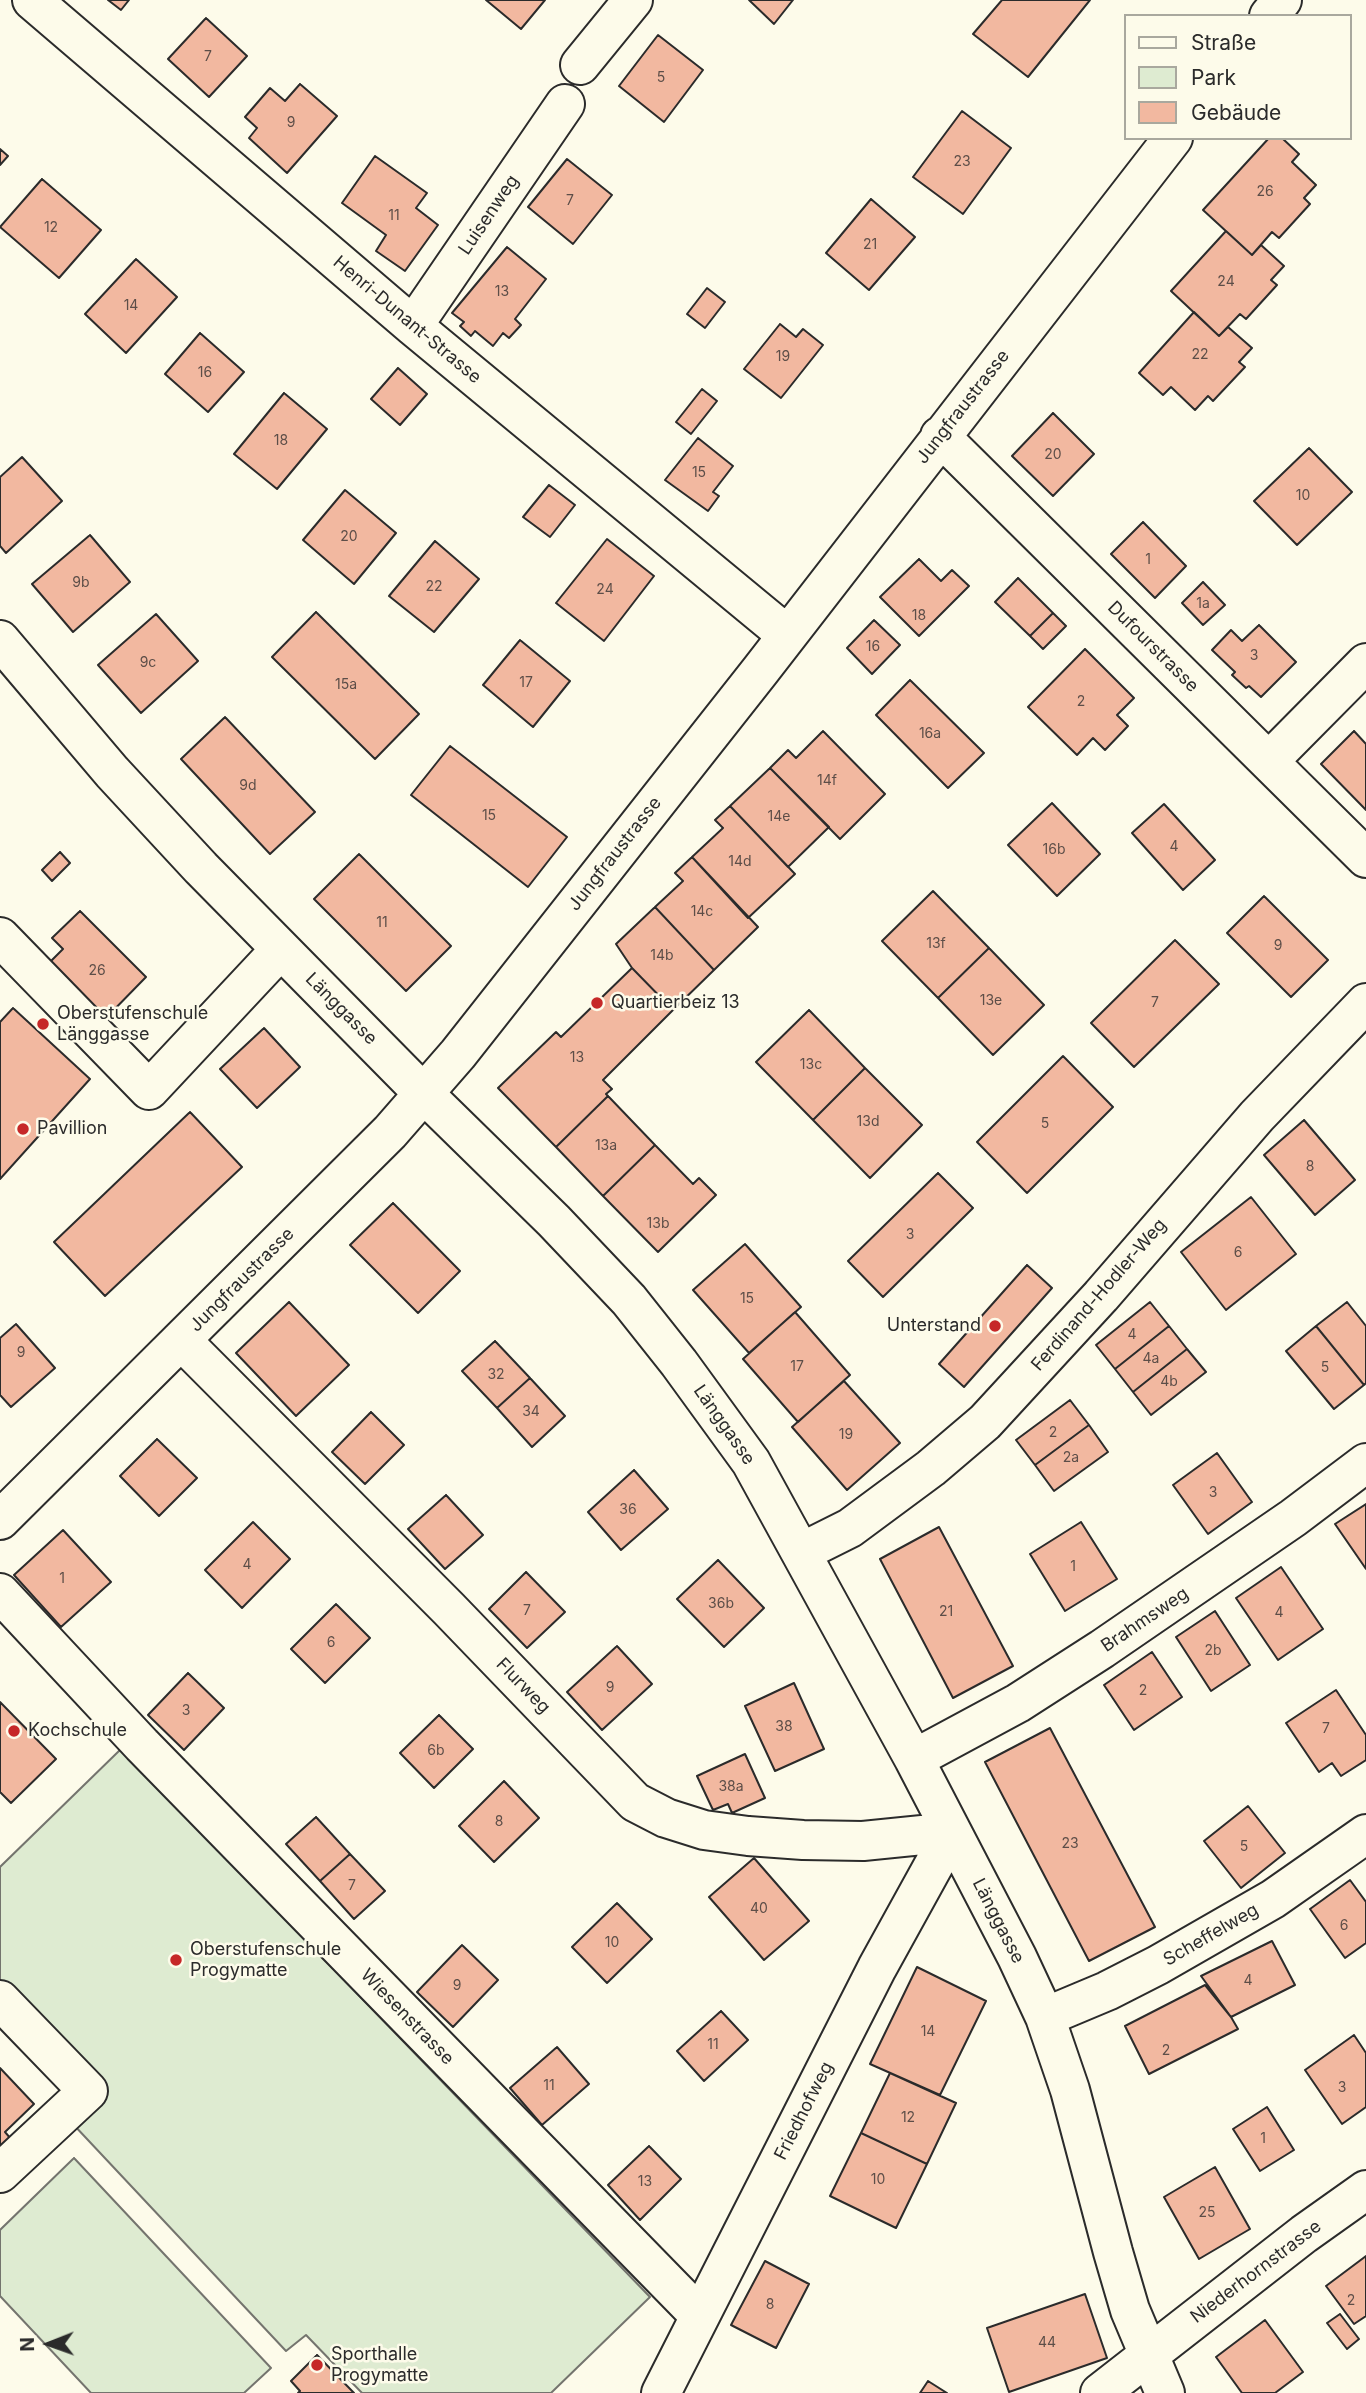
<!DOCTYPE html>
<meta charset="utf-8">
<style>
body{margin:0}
#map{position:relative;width:1366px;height:2393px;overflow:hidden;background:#fdfbea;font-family:Inter,sans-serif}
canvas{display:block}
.legend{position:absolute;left:1124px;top:14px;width:228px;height:126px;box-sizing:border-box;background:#fdfbea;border:2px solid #a9a89e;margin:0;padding:9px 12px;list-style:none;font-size:21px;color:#2b2b2b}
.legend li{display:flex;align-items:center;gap:14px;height:35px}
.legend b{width:35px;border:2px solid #a9a89e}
.north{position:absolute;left:14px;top:2309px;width:70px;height:70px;-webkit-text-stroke:5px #fdfbea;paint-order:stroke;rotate:269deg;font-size:19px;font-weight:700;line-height:28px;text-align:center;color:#2b2b2b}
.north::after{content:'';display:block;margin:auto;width:24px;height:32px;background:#2b2b2b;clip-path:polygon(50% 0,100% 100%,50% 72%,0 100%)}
</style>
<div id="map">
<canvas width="1366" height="2393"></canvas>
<ul class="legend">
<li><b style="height:9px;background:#fdfbea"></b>Straße</li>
<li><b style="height:19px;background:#deebd1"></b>Park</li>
<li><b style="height:19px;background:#f2b8a0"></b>Gebäude</li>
</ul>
<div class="north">N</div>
</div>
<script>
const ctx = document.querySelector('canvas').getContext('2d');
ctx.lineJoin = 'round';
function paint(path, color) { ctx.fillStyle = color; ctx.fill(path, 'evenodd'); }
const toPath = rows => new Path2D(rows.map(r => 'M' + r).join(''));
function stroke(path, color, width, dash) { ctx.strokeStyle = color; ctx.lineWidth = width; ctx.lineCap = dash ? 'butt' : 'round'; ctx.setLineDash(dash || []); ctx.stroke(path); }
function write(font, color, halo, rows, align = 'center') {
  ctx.font = font + ' Inter,sans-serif'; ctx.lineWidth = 5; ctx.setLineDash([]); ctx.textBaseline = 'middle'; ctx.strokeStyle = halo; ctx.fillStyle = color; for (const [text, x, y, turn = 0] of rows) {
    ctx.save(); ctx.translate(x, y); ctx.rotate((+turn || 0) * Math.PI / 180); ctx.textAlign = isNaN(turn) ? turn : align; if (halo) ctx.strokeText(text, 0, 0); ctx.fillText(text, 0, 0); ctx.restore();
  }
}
const green = toPath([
 [121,1749,650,2297,551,2393,362,2393,306,2335,286,2351,72,2123,104,2094,0,1983,0,1867,121,1749],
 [74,2158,271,2368,244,2393,91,2393,0,2296,0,2230,74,2158]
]);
paint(green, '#deebd1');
stroke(green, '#74746e', 2);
const building = toPath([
 [108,0,129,0,121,10,108,0],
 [486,0,545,0,521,29,486,0],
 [749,0,793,0,774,24,749,0],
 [1002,0,1090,0,1028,77,973,34,1002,0],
 [206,18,247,56,209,97,168,59,206,18],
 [658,35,703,70,664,122,619,86,658,35],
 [300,84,337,116,287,173,249,138,257,128,245,117,270,88,285,101,300,84],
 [962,111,1011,148,963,214,913,177,962,111],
 [1269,138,1282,138,1299,154,1292,162,1316,185,1304,198,1310,204,1279,238,1272,232,1252,255,1203,210,1269,138],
 [0,149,8,156,0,165,0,149],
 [375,156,427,193,416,208,438,225,405,271,376,251,386,235,342,203,375,156],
 [567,159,612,195,573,244,528,207,567,159],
 [42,179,101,230,59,278,0,227,42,179],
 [871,199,915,237,869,290,826,253,871,199],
 [1226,231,1252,255,1261,245,1284,266,1271,280,1277,285,1246,319,1240,314,1219,336,1171,291,1226,231],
 [507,247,546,279,515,319,521,325,509,338,503,333,493,346,475,331,471,336,460,326,464,322,452,313,507,247],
 [136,259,177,297,126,353,85,314,136,259],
 [707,288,725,302,705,328,687,314,707,288],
 [1194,312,1219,336,1228,327,1252,348,1239,362,1245,367,1213,401,1208,396,1195,410,1171,387,1163,395,1139,373,1194,312],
 [780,324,796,337,803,329,823,345,781,398,744,369,780,324],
 [200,333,244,372,208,412,165,374,200,333],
 [398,368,427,394,400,425,371,399,398,368],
 [702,389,717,401,691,434,676,422,702,389],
 [284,393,327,429,277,489,234,454,284,393],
 [1053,413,1094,454,1053,496,1012,456,1053,413],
 [698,438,733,466,713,492,719,496,708,511,665,480,698,438],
 [1309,448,1352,492,1297,545,1254,501,1309,448],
 [22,457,62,501,6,553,0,546,0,477,22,457],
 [549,485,575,505,550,537,523,517,549,485],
 [345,490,396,533,354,584,303,540,345,490],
 [1143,522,1186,566,1155,598,1111,554,1143,522],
 [90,535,130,582,73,632,32,584,90,535],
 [607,539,654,576,604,641,556,603,607,539],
 [435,541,479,579,434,632,389,596,435,541],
 [919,559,941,581,952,570,969,586,919,636,880,597,919,559],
 [1018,578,1053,613,1030,636,995,602,1018,578],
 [1203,582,1225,605,1203,625,1182,603,1203,582],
 [316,612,419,714,375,759,272,657,316,612],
 [1053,613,1066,626,1043,649,1030,636,1053,613],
 [156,614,198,661,141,713,98,665,156,614],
 [874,620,900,645,872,674,847,648,874,620],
 [1259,625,1296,662,1261,697,1249,686,1246,688,1232,675,1235,672,1212,650,1231,630,1242,641,1259,625],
 [520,640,570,681,533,727,483,685,520,640],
 [1085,649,1134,698,1117,715,1128,726,1105,750,1093,738,1077,755,1028,707,1085,649],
 [910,680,984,753,948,788,876,715,910,680],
 [225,717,315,812,270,854,181,759,225,717],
 [823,731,885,794,840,839,770,768,788,750,796,758,823,731],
 [1354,731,1366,744,1366,810,1321,764,1354,731],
 [450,746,567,837,528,887,411,795,450,746],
 [770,768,829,827,788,867,730,806,770,768],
 [1052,803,1100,854,1057,896,1008,845,1052,803],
 [1164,804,1215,860,1183,890,1132,833,1164,804],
 [730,806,795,874,748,918,692,857,723,828,715,820,730,806],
 [60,852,70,863,52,881,42,870,60,852],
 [359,854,451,946,406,991,314,899,359,854],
 [692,857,758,927,714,970,655,907,683,881,675,873,692,857],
 [933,891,989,948,938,998,882,941,933,891],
 [1264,896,1328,960,1291,997,1227,933,1264,896],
 [655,907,714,970,673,1010,632,968,616,944,655,907],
 [80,911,146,977,104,1020,48,964,63,949,52,938,80,911],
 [1175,940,1219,984,1134,1067,1091,1023,1175,940],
 [989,948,1044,1005,993,1055,938,998,989,948],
 [632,968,673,1010,603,1080,612,1089,606,1094,608,1096,556,1147,498,1088,556,1032,561,1037,632,968],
 [13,1008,90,1079,0,1179,0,1022,13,1008],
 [809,1010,865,1068,813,1120,756,1062,809,1010],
 [264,1028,300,1067,257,1108,220,1069,264,1028],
 [1063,1056,1113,1107,1027,1193,977,1142,1063,1056],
 [865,1068,922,1125,870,1178,813,1120,865,1068],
 [608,1096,655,1145,603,1196,556,1147,608,1096],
 [190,1112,242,1167,105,1296,54,1242,190,1112],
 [1304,1120,1355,1180,1315,1215,1264,1155,1304,1120],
 [655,1145,693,1184,699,1178,716,1195,658,1252,603,1196,655,1145],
 [938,1173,973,1208,883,1297,848,1261,938,1173],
 [1251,1197,1296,1254,1226,1310,1181,1252,1251,1197],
 [393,1203,460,1271,418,1313,350,1245,393,1203],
 [745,1244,801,1307,749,1353,693,1290,745,1244],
 [1027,1265,1052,1288,964,1387,939,1364,1027,1265],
 [289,1302,349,1365,296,1416,236,1353,289,1302],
 [1150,1302,1169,1326,1115,1369,1096,1345,1150,1302],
 [1347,1302,1366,1326,1366,1383,1364,1385,1316,1326,1347,1302],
 [795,1312,850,1375,798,1422,743,1359,795,1312],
 [16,1324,55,1368,11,1407,0,1395,0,1338,16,1324],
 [1169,1326,1187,1349,1133,1392,1115,1369,1169,1326],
 [1316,1326,1364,1385,1334,1409,1286,1351,1316,1326],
 [495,1341,530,1378,497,1408,462,1371,495,1341],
 [1187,1349,1206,1372,1151,1415,1133,1392,1187,1349],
 [530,1378,565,1416,532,1447,497,1408,530,1378],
 [844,1381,900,1443,847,1490,792,1427,844,1381],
 [1070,1400,1089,1425,1035,1465,1016,1440,1070,1400],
 [371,1412,404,1445,365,1484,332,1452,371,1412],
 [1089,1425,1108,1452,1054,1491,1035,1465,1089,1425],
 [157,1439,197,1478,159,1516,120,1476,157,1439],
 [1217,1453,1252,1502,1208,1534,1173,1485,1217,1453],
 [634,1470,668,1509,621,1550,588,1512,634,1470],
 [446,1495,483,1535,445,1569,408,1529,446,1495],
 [1366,1504,1366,1569,1335,1524,1366,1504],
 [253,1522,290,1559,242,1608,205,1570,253,1522],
 [1081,1522,1117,1579,1065,1611,1030,1554,1081,1522],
 [939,1527,1013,1666,953,1698,880,1559,939,1527],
 [63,1530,111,1582,61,1627,14,1575,63,1530],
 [718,1560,764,1608,724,1647,677,1599,718,1560],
 [1281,1567,1323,1629,1278,1660,1236,1598,1281,1567],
 [526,1572,565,1612,527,1648,489,1609,526,1572],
 [336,1604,370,1638,325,1683,291,1649,336,1604],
 [1215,1611,1250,1665,1211,1691,1176,1637,1215,1611],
 [617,1646,652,1684,602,1730,567,1692,617,1646],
 [1152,1652,1182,1697,1134,1730,1104,1685,1152,1652],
 [188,1673,224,1708,184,1750,148,1715,188,1673],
 [794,1683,824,1749,775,1771,745,1706,794,1683],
 [1336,1690,1366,1735,1366,1760,1341,1776,1332,1763,1319,1772,1286,1723,1336,1690],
 [0,1702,56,1759,11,1803,0,1792,0,1702],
 [439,1715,473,1749,434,1788,400,1753,439,1715],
 [1050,1728,1155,1927,1089,1961,985,1762,1050,1728],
 [745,1754,765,1798,732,1813,728,1804,713,1810,697,1776,745,1754],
 [504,1781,539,1818,494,1862,459,1826,504,1781],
 [1248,1806,1285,1853,1241,1888,1204,1841,1248,1806],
 [316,1817,350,1854,320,1881,286,1844,316,1817],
 [350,1854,385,1891,354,1919,320,1881,350,1854],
 [754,1858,809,1921,764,1960,709,1897,754,1858],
 [1350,1880,1366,1902,1366,1943,1345,1958,1310,1909,1350,1880],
 [617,1903,652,1939,607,1983,572,1947,617,1903],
 [1272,1941,1295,1985,1231,2017,1201,1976,1272,1941],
 [462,1945,498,1980,453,2027,417,1992,462,1945],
 [917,1967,986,2001,940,2095,870,2064,917,1967],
 [1205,1985,1231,2017,1238,2029,1149,2074,1125,2026,1205,1985],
 [721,2011,748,2040,704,2081,677,2051,721,2011],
 [1354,2035,1366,2053,1366,2107,1342,2124,1305,2070,1354,2035],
 [557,2047,589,2084,542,2125,510,2088,557,2047],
 [0,2068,34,2104,5,2132,11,2139,0,2149,0,2068],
 [890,2073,956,2103,927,2164,861,2133,890,2073],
 [1267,2107,1294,2150,1260,2171,1233,2129,1267,2107],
 [861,2133,927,2164,896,2228,830,2196,861,2133],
 [649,2146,681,2179,640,2220,608,2185,649,2146],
 [1215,2167,1250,2229,1199,2259,1164,2197,1215,2167],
 [1366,2256,1366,2316,1354,2324,1326,2286,1366,2256],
 [765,2261,809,2284,776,2348,731,2325,765,2261],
 [1085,2294,1107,2358,1009,2392,987,2328,1085,2294],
 [1340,2314,1359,2339,1347,2349,1327,2323,1340,2314],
 [1265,2320,1303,2372,1275,2393,1242,2393,1216,2357,1265,2320],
 [317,2355,354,2393,298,2393,300,2391,291,2381,317,2355],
 [928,2381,947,2393,920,2393,928,2381]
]);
paint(building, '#f2b8a0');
stroke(building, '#2b2b2b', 2);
const minor = toPath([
 [32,0,413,326,787,635],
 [1269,16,1282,0],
 [580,65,633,0],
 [413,326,565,104],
 [940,436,1366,858],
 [0,640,112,772,201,868,412,1082,554,1221,629,1300,679,1363,751,1462,914,1759,1017,1957,1045,2017,1070,2090,1113,2252,1130,2310,1165,2393],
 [1269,761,1366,663],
 [0,937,149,1090,280,950],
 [182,1341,449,1609,635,1802,666,1818,704,1830,748,1836,803,1840,863,1841,952,1832],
 [0,1520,390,1132,458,1054,760,671,1173,138],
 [802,1552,850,1528,931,1468,985,1422,1101,1296,1257,1116,1366,1003],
 [0,1593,142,1745,700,2316],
 [914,1759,1018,1703,1102,1649,1293,1518,1366,1463],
 [0,2000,88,2091,0,2173],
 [1045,2017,1107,1991,1158,1965,1273,1899,1366,1834],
 [661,2393,877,1968,952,1832],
 [1100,2393,1304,2234,1366,2190]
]);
stroke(minor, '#2b2b2b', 42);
stroke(minor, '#fdfbea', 38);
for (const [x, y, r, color] of [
 [597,1003,7,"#c62828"],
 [43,1024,7,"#c62828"],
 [23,1129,7,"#c62828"],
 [995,1326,7,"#c62828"],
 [14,1731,7,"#c62828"],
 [176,1960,7,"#c62828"],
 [317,2365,7,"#c62828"]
]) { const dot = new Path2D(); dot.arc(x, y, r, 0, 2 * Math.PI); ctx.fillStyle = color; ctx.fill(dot); stroke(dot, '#fdfbea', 2.5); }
write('14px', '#5d4e48', null, [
 ["7",208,57],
 ["5",661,78],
 ["9",291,123],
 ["23",962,162],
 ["26",1265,192],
 ["7",570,201],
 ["11",394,216],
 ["12",51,228],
 ["21",870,245],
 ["24",1226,282],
 ["13",502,292],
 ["14",131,306],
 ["22",1200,355],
 ["19",783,357],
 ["16",205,373],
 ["18",281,441],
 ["20",1053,455],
 ["15",699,473],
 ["10",1303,496],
 ["20",349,537],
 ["1",1148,560],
 ["9b",81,583],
 ["22",434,587],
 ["24",605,590],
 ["1a",1203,604],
 ["18",919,616],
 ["16",873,647],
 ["3",1254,656],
 ["9c",148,663],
 ["17",526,683],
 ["15a",346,685],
 ["2",1081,702],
 ["16a",930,734],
 ["14f",827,781],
 ["9d",248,786],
 ["15",489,816],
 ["14e",779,817],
 ["4",1174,847],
 ["16b",1054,850],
 ["14d",740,862],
 ["14c",702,912],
 ["11",382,923],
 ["13f",936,944],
 ["9",1278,946],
 ["14b",662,956],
 ["26",97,971],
 ["13e",991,1001],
 ["7",1155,1003],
 ["13",577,1058],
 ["13c",811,1065],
 ["13d",868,1122],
 ["5",1045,1124],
 ["13a",606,1146],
 ["8",1310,1167],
 ["13b",658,1224],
 ["3",910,1235],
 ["6",1238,1253],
 ["15",747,1299],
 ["4",1132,1335],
 ["9",21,1353],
 ["4a",1151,1359],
 ["17",797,1367],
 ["5",1325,1368],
 ["32",496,1375],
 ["4b",1169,1382],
 ["34",531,1412],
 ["2",1053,1433],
 ["19",846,1435],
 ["2a",1071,1458],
 ["3",1213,1493],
 ["36",628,1510],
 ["4",247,1565],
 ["1",1073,1567],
 ["1",62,1579],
 ["36b",721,1604],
 ["7",527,1611],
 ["21",946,1612],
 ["4",1279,1613],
 ["6",331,1643],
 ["2b",1213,1651],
 ["9",610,1688],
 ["2",1143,1691],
 ["3",186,1711],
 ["38",784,1727],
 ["7",1326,1729],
 ["6b",436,1751],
 ["38a",731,1787],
 ["8",499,1822],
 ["23",1070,1844],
 ["5",1244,1847],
 ["7",352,1886],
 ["40",759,1909],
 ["6",1344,1926],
 ["10",612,1943],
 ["4",1248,1981],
 ["9",457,1986],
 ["14",928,2032],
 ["11",713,2045],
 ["2",1166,2051],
 ["11",549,2086],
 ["3",1342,2088],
 ["12",908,2118],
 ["1",1263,2139],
 ["10",878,2180],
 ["13",645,2182],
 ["25",1207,2213],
 ["2",1351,2301],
 ["8",770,2305],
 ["44",1047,2343]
]);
write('18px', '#2b2b2b', '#fdfbea', [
 ["Luisenweg",489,215,-56],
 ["Henri-Dunant-Strasse",407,320,40],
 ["Jungfraustrasse",963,407,-52],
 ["Dufourstrasse",1153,647,45],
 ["Jungfraustrasse",615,854,-52],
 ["Länggasse",341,1009,45],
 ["Jungfraustrasse",242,1280,-45],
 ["Ferdinand-Hodler-Weg",1099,1295,-49],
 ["Länggasse",724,1425,55],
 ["Brahmsweg",1145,1620,-34],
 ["Flurweg",523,1686,46],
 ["Länggasse",998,1921,63],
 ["Scheffelweg",1211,1935,-30],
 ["Wiesenstrasse",407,2017,46],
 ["Friedhofweg",804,2111,-63],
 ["Niederhornstrasse",1256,2272,-37]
]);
write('18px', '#2b2b2b', '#fdfbea', [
 ["Quartierbeiz 13",611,1003],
 ["Oberstufenschule",57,1014],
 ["Länggasse",57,1035],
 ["Pavillion",37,1129],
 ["Unterstand",981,1326,"right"],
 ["Kochschule",28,1731],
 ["Oberstufenschule",190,1950],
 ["Progymatte",190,1971],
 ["Sporthalle",331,2355],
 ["Progymatte",331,2376]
], 'left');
</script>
